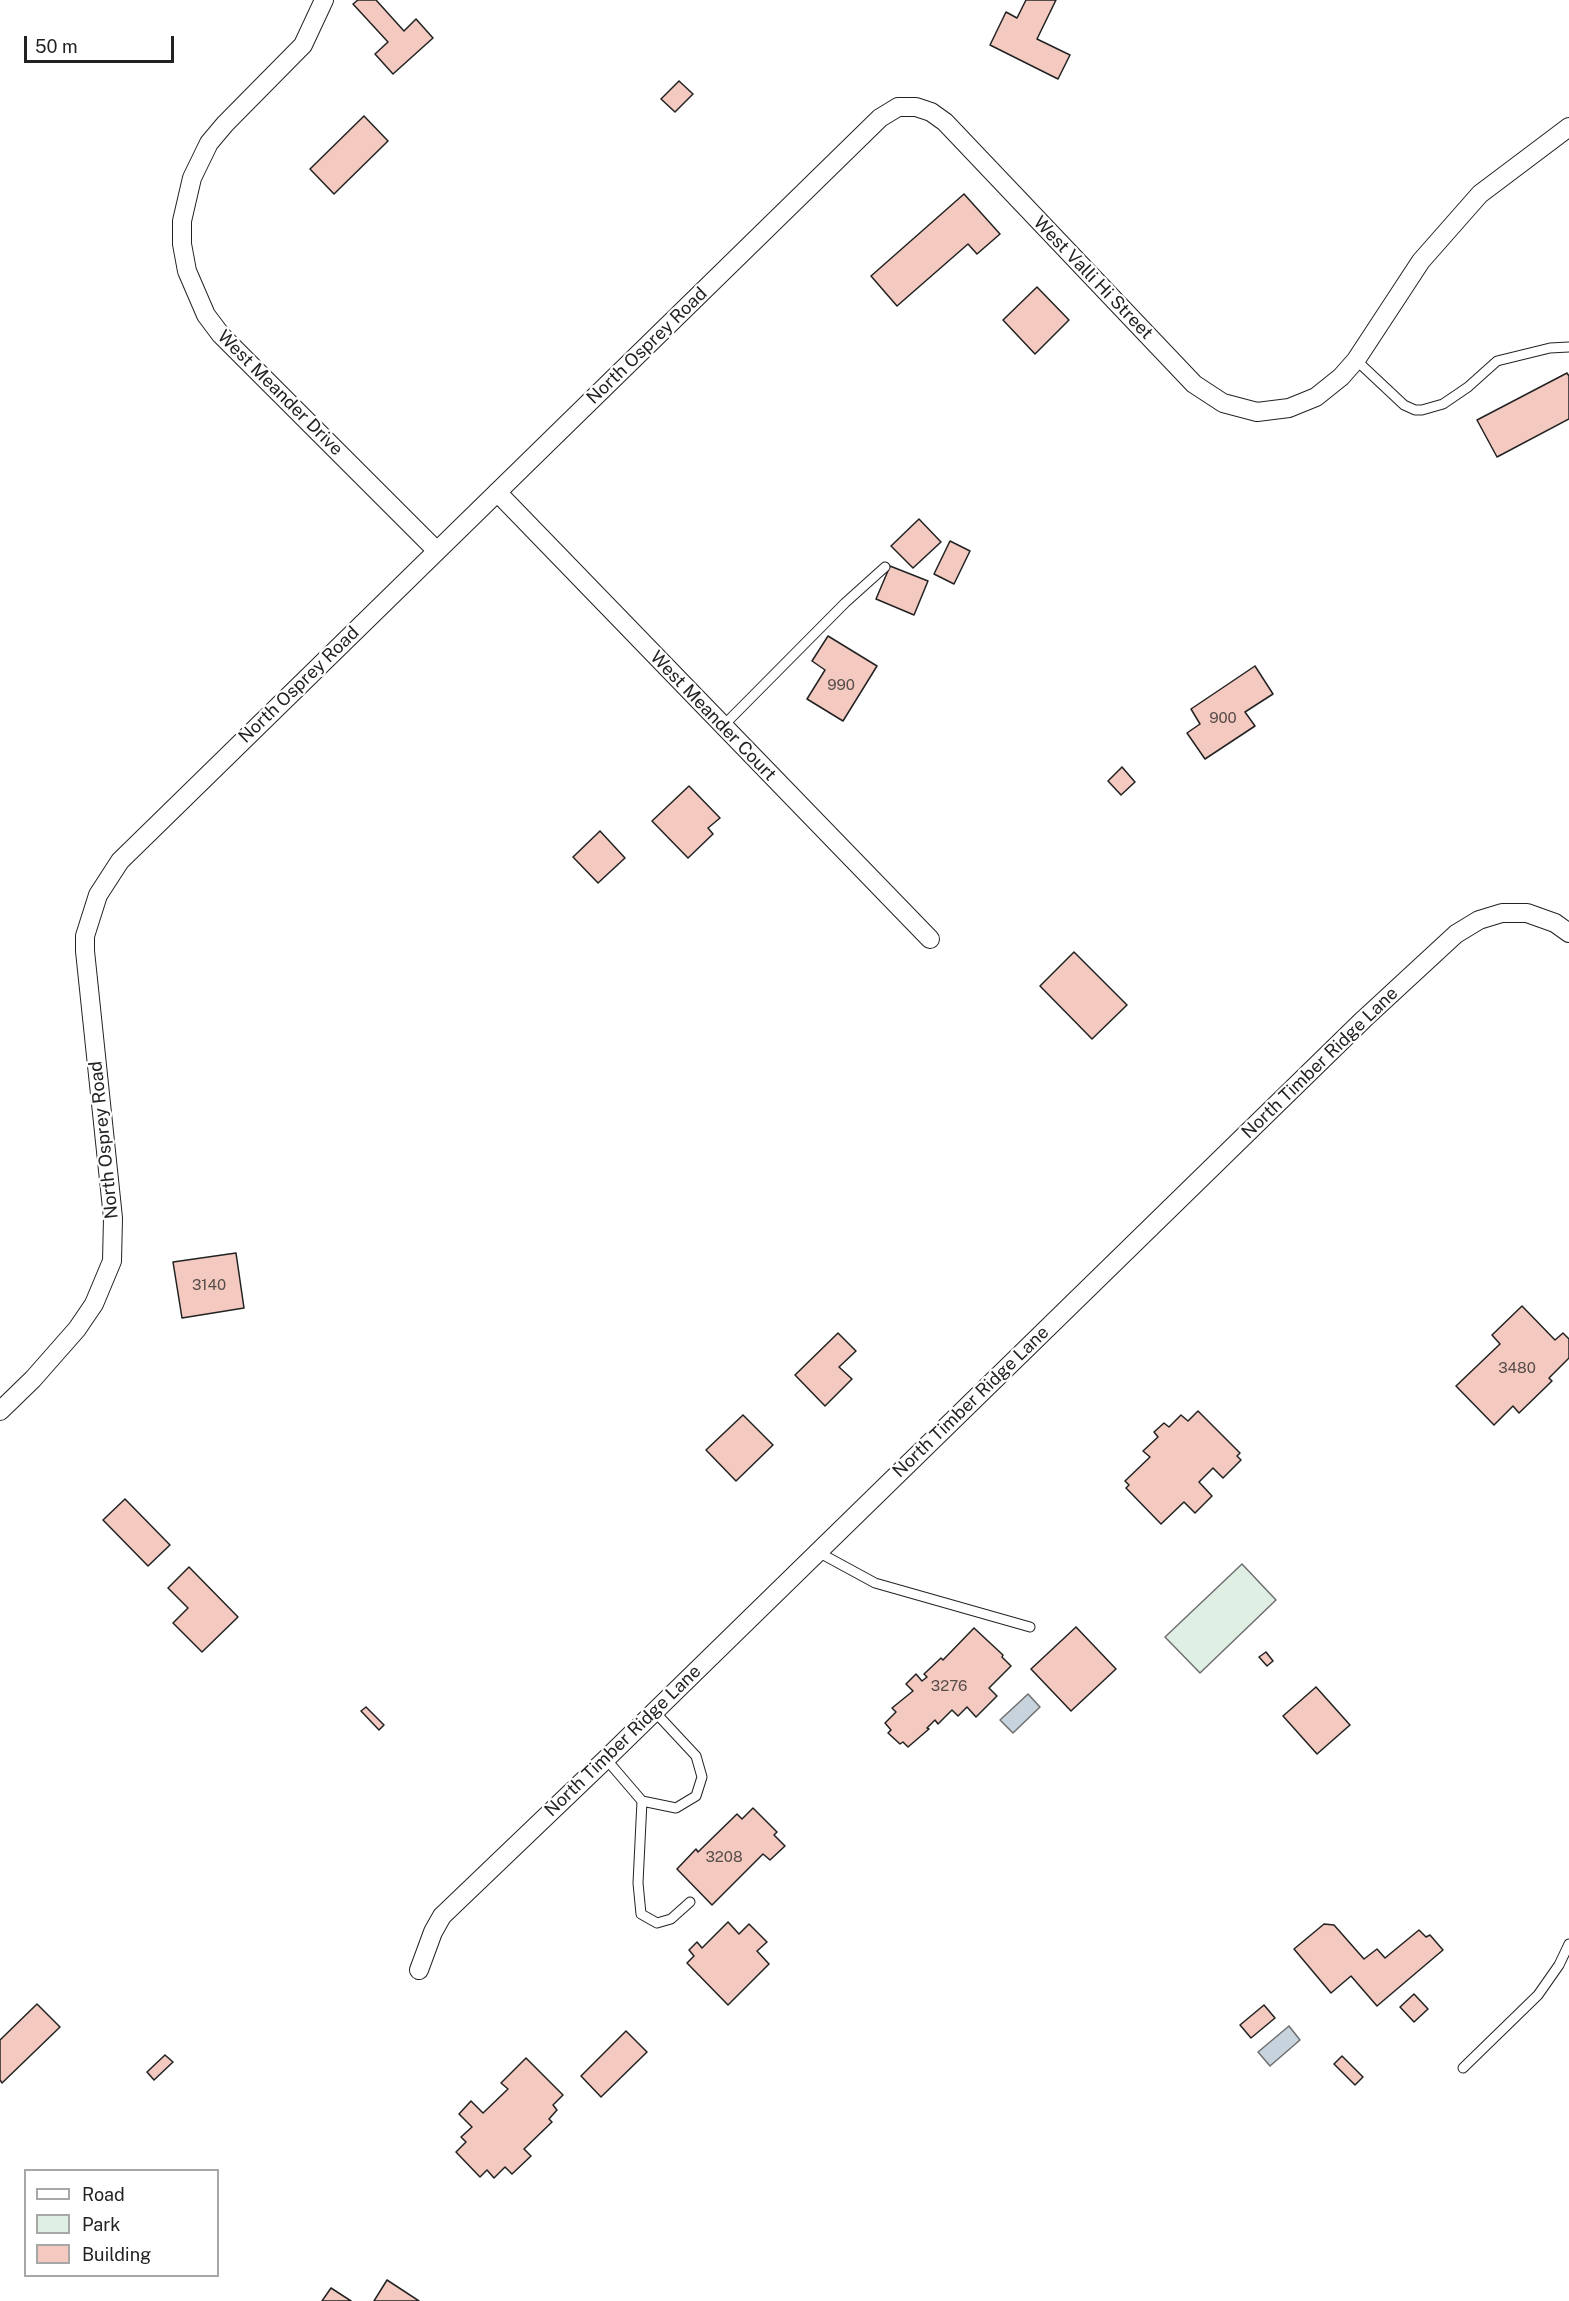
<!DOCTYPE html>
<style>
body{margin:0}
#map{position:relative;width:1569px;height:2301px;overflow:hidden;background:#fff;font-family:"Public Sans",sans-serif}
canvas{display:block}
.legend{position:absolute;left:24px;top:2169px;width:195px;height:108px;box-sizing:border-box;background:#fff;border:2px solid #a7a7a7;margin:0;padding:8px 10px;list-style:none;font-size:18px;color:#222}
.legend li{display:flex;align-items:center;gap:12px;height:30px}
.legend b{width:30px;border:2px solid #a7a7a7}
.scale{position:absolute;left:24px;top:36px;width:150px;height:27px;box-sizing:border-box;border:3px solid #222;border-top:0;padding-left:8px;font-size:18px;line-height:21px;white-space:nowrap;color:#222;-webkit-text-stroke:4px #fff;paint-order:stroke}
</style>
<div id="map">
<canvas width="1569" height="2301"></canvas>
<ul class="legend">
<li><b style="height:8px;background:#fff"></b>Road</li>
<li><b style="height:16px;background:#e0efe3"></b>Park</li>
<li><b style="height:16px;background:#f3c9c0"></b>Building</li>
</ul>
<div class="scale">50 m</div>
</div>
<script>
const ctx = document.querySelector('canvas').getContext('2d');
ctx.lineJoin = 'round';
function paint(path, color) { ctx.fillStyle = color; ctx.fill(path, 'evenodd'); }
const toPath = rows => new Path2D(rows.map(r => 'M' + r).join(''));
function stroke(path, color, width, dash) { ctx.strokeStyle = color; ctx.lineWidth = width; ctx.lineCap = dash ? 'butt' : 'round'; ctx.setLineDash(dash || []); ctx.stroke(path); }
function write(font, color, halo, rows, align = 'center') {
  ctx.font = font + ' "Public Sans",sans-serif'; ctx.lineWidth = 4.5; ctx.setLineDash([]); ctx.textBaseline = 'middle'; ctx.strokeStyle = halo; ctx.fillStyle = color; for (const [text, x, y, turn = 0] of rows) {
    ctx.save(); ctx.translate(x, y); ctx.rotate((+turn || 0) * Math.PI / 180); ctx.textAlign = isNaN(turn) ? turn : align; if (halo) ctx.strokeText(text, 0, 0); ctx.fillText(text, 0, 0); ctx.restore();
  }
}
const green = toPath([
 [1242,1564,1276,1600,1200,1673,1165,1637,1242,1564]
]);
paint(green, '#e0efe3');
stroke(green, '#6f6f6f', 1.5);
const water = toPath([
 [1028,1694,1040,1707,1013,1733,1000,1720,1028,1694],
 [1289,2026,1300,2040,1270,2066,1258,2052,1289,2026]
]);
paint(water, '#c7d3dd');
stroke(water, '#6f6f6f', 1.5);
const building = toPath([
 [358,0,376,0,404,31,416,19,433,38,393,74,375,54,388,42,353,4,358,0],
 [1026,0,1056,0,1037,39,1070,55,1058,79,990,45,1006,12,1017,18,1026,0],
 [679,81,693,94,675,112,661,99,679,81],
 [364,116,388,141,334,194,310,169,364,116],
 [964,194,1000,234,977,254,968,244,897,306,871,276,964,194],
 [1037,287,1069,320,1035,354,1003,320,1037,287],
 [1567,373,1569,376,1569,419,1497,457,1477,420,1567,373],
 [919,519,941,542,913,568,891,546,919,519],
 [950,541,970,551,954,584,934,574,950,541],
 [890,566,928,581,914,615,876,599,890,566],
 [828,636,877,666,843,721,807,699,825,670,812,661,828,636],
 [1255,666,1273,694,1245,712,1255,726,1205,759,1187,733,1200,724,1191,709,1255,666],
 [1122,767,1135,782,1121,795,1108,781,1122,767],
 [689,786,720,818,708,828,713,834,688,858,652,821,689,786],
 [600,831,625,858,598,883,573,857,600,831],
 [1074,952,1127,1005,1092,1039,1040,986,1074,952],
 [236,1253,244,1308,182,1318,173,1262,236,1253],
 [1522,1306,1555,1340,1563,1333,1569,1339,1569,1358,1549,1378,1552,1381,1519,1413,1513,1406,1494,1425,1456,1386,1500,1344,1492,1335,1522,1306],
 [838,1333,856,1351,839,1367,852,1379,825,1406,795,1375,838,1333],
 [1198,1411,1240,1453,1237,1456,1241,1460,1223,1478,1213,1468,1199,1482,1212,1496,1195,1513,1184,1502,1161,1524,1126,1488,1129,1485,1125,1481,1150,1457,1143,1451,1158,1437,1154,1432,1164,1423,1169,1427,1181,1415,1188,1421,1198,1411],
 [743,1415,773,1445,736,1481,706,1450,743,1415],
 [125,1499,170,1545,148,1566,103,1520,125,1499],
 [189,1567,238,1617,202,1652,173,1623,188,1608,168,1588,189,1567],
 [1076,1627,1116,1669,1071,1711,1031,1669,1076,1627],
 [974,1628,1003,1655,1002,1657,1011,1666,989,1688,997,1696,976,1717,967,1707,958,1716,952,1710,938,1724,935,1720,927,1728,929,1729,908,1747,903,1742,900,1744,888,1733,891,1730,885,1723,896,1712,892,1708,913,1691,906,1684,916,1674,922,1681,927,1677,924,1674,941,1658,943,1660,974,1628],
 [1266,1652,1273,1661,1267,1666,1259,1657,1266,1652],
 [1316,1687,1350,1725,1317,1754,1283,1716,1316,1687],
 [366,1707,384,1725,379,1730,361,1711,366,1707],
 [753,1808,777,1832,774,1835,785,1846,770,1860,763,1854,712,1905,677,1869,696,1849,698,1852,737,1814,742,1819,753,1808],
 [728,1922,739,1934,749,1924,767,1942,757,1951,769,1964,728,2005,687,1963,694,1956,689,1950,697,1942,702,1948,728,1922],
 [1324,1924,1334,1925,1364,1959,1377,1949,1385,1958,1419,1930,1426,1937,1430,1935,1443,1950,1377,2006,1351,1976,1331,1993,1294,1949,1324,1924],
 [1414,1994,1428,2009,1414,2022,1400,2007,1414,1994],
 [37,2004,60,2027,2,2083,0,2080,0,2040,37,2004],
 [1264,2005,1275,2018,1251,2038,1240,2025,1264,2005],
 [626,2031,647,2052,601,2097,581,2076,626,2031],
 [165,2055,173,2062,154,2080,147,2072,165,2055],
 [1342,2056,1363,2077,1355,2085,1334,2064,1342,2056],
 [526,2058,563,2095,553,2105,557,2110,549,2119,552,2122,524,2149,531,2156,512,2174,505,2167,494,2178,487,2170,480,2177,456,2152,466,2142,461,2137,472,2127,459,2114,471,2101,483,2113,508,2089,501,2083,526,2058],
 [387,2280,419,2301,374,2301,387,2280],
 [331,2288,351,2301,322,2301,331,2288]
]);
paint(building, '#f3c9c0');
stroke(building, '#222', 1.5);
const service = toPath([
 [1356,360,1404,405,1415,410,1422,410,1443,404,1468,387,1497,361,1550,348,1569,347],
 [723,726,845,603,885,567],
 [818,1552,875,1583,1030,1627],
 [606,1759,642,1801,638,1883,641,1914,657,1923,671,1919,690,1902],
 [642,1801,676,1808,696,1796,702,1777,696,1756,654,1711],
 [1463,2068,1538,1995,1559,1965,1569,1944]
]);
const minor = toPath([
 [324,0,303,45,225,124,209,143,192,178,182,221,182,244,187,271,206,315,221,335,437,551],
 [497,492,930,939],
 [0,1411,33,1379,77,1329,94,1304,112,1261,113,1218,85,951,85,936,98,895,120,861,880,118,898,107,916,107,931,112,945,122,1194,384,1223,403,1257,412,1289,408,1316,397,1341,377,1356,360,1421,261,1480,194,1569,127],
 [419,1970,433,1932,442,1916,606,1759,1364,1019,1456,934,1479,920,1502,913,1527,913,1555,923,1569,933]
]);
stroke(service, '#222', 11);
stroke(minor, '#222', 20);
stroke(service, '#fff', 9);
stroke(minor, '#fff', 18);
write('15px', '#564c4a', null, [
 ["990",841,685],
 ["900",1223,718],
 ["3140",209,1285],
 ["3480",1517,1368],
 ["3276",949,1686],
 ["3208",724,1857]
]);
write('18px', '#222', '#fff', [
 ["West Valli Hi Street",1093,278,46],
 ["North Osprey Road",647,346,-44],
 ["West Meander Drive",280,393,45],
 ["North Osprey Road",299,685,-44],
 ["West Meander Court",713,716,46],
 ["North Timber Ridge Lane",1320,1063,-44],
 ["North Osprey Road",104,1140,-96],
 ["North Timber Ridge Lane",971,1402,-44],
 ["North Timber Ridge Lane",623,1741,-44]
]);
</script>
